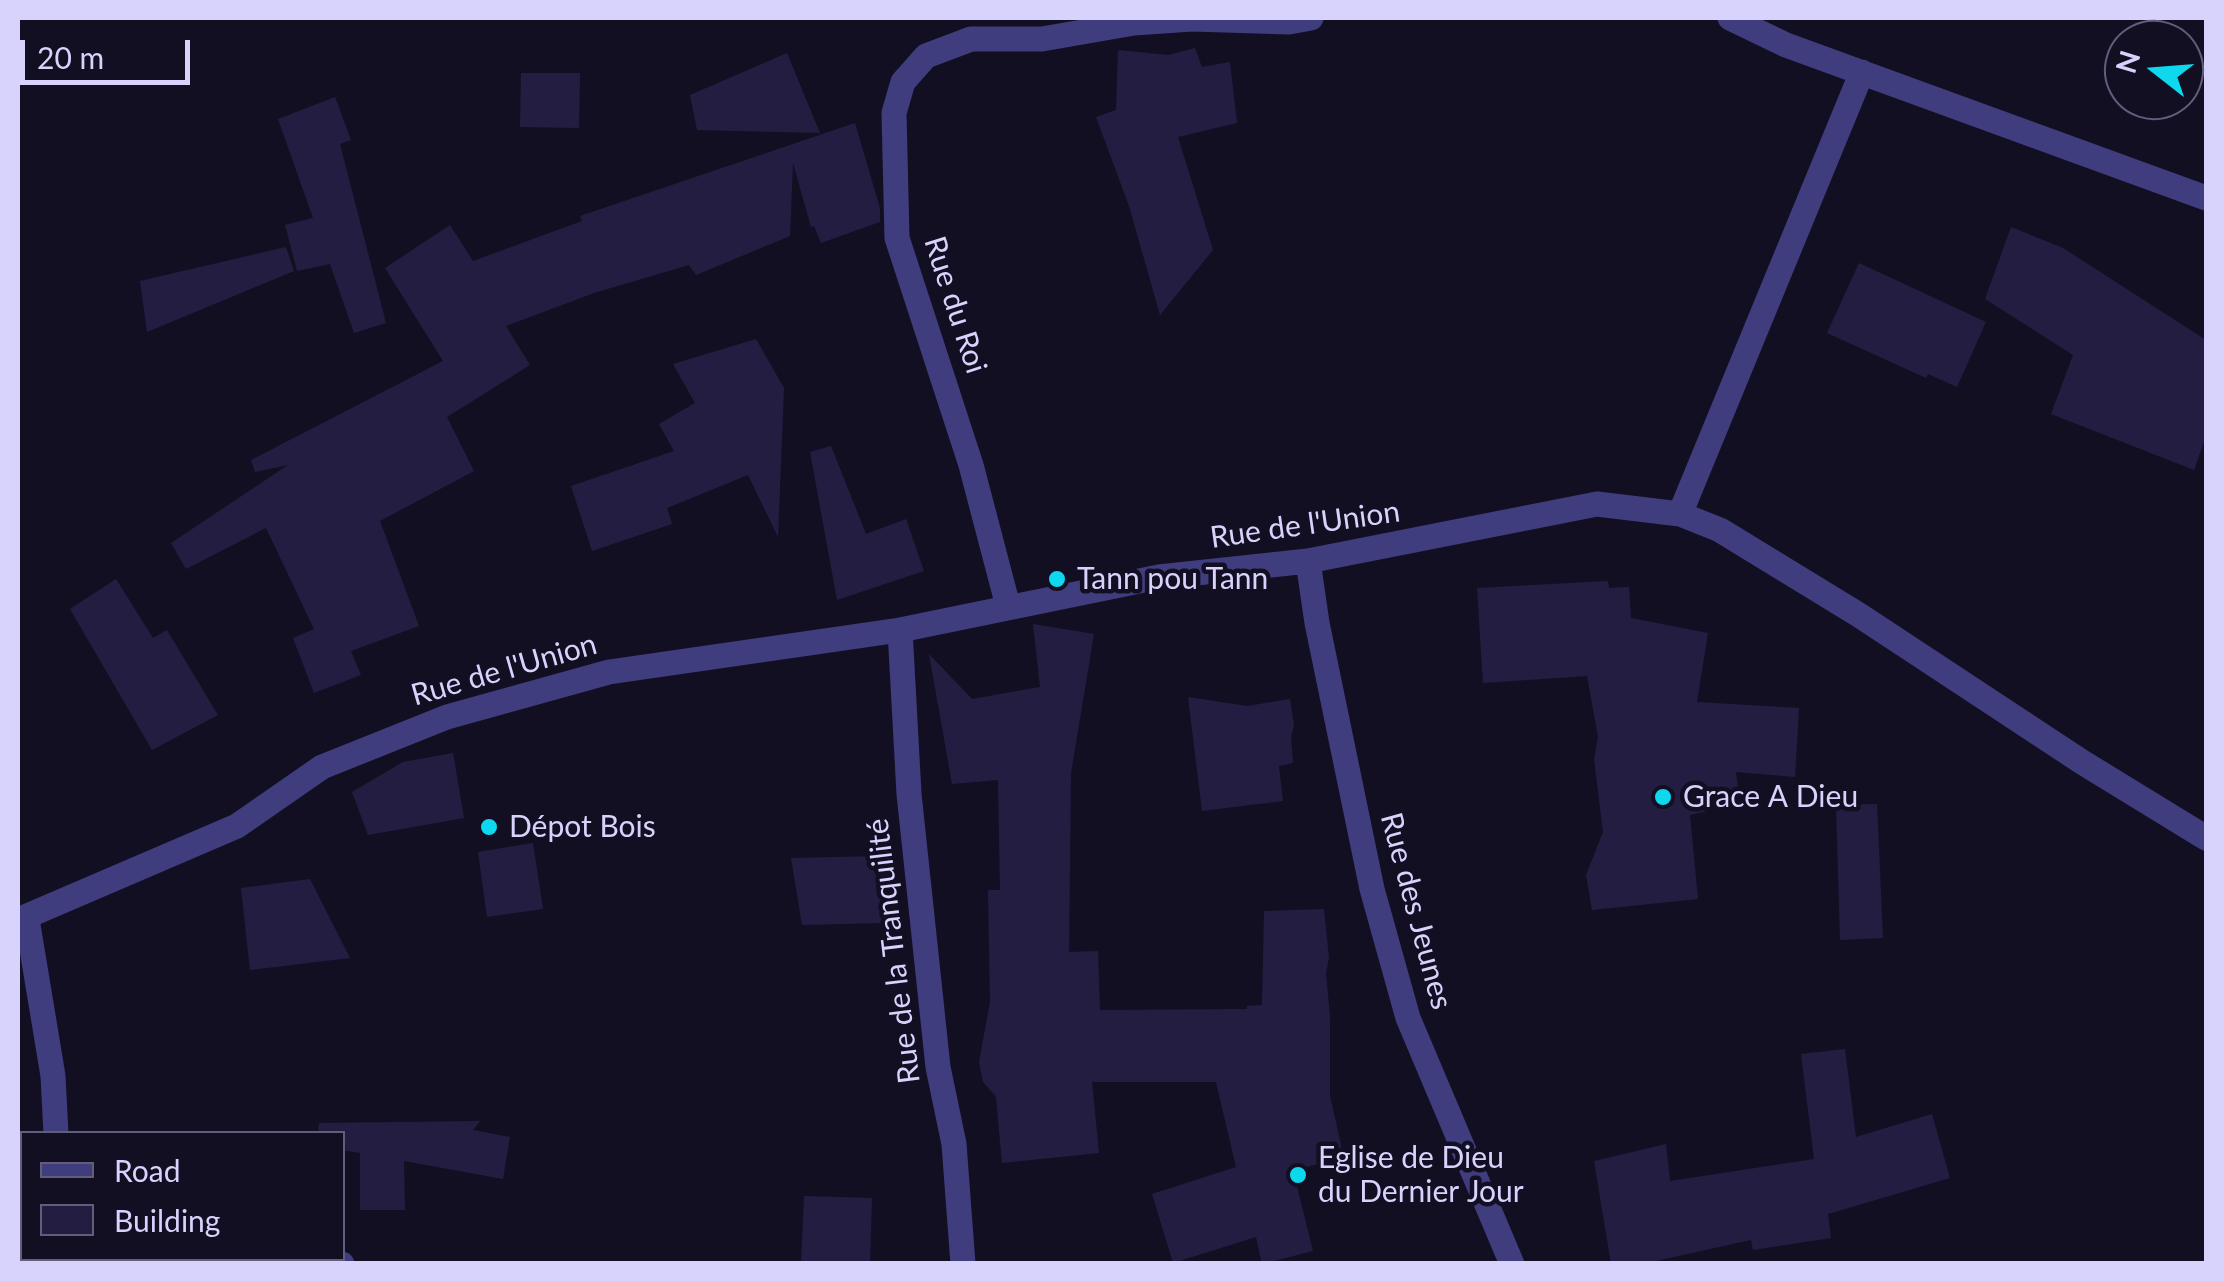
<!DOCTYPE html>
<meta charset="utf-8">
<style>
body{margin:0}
#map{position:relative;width:2224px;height:1281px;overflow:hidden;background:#130f23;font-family:Lato,sans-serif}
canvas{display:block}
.frame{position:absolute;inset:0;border:20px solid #d8d3fc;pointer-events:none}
.legend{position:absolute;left:20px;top:1131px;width:325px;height:130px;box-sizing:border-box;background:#130f23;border:2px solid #625d7a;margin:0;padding:12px 18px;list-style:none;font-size:30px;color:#d8d3fc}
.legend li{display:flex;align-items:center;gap:20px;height:50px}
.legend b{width:50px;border:2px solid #625d7a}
.north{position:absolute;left:2104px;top:20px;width:100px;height:100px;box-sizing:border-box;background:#130f23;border:2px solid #625d7a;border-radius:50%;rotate:287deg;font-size:28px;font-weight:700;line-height:40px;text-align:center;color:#d8d3fc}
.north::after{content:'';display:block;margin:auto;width:35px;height:45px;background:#0ed8ee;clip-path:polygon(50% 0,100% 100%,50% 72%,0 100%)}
.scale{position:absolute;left:20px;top:40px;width:170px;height:45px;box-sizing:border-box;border:5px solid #d8d3fc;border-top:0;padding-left:12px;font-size:30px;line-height:35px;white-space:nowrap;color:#d8d3fc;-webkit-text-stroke:8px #130f23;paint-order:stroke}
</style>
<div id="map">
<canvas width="2224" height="1281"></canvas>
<div class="frame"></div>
<ul class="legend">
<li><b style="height:12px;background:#403d7f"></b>Road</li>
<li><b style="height:28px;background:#241d42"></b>Building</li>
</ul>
<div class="north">N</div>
<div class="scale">20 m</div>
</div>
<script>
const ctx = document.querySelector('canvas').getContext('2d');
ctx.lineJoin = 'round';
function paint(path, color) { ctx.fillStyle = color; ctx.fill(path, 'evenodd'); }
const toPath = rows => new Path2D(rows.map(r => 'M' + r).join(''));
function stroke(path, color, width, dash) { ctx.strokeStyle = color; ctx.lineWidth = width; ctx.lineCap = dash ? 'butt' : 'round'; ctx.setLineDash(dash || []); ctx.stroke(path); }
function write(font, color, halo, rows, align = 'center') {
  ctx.font = font + ' Lato,sans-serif'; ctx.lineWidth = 9; ctx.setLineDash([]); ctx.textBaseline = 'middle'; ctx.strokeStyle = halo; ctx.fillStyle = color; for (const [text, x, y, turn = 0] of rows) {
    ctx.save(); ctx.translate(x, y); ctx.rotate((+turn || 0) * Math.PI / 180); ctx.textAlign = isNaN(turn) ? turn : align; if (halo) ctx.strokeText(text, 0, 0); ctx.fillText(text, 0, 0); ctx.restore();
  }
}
paint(toPath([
 [1195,48,1202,67,1230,62,1237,123,1178,137,1213,250,1160,315,1129,206,1096,117,1116,110,1118,50,1168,55],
 [787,53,820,133,697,130,690,95],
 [521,73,580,73,579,128,520,127],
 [335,97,351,140,340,144,386,323,354,333,330,264,297,271,285,225,313,218,278,119],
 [855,123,880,208,880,222,821,243,814,226,811,227,793,163,790,236,696,275,689,265,594,293,506,326,530,365,447,417,474,471,380,521,419,626,351,651,361,675,314,693,293,638,314,629,266,528,186,569,171,543,288,465,255,472,251,460,443,361,385,268,450,225,473,261,582,221,580,216],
 [2011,227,2063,248,2206,340,2206,436,2194,470,2051,414,2073,355,1985,299],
 [286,247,294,271,147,332,140,281],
 [1859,263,1986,322,1957,387,1928,374,1926,378,1827,333],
 [756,339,784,388,778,537,748,475,667,508,672,524,592,551,571,486,674,451,659,424,695,403,673,364],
 [831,446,866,534,906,519,924,571,837,600,810,452],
 [116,579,153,638,167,630,218,715,152,750,70,609],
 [1608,581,1609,588,1629,587,1631,618,1708,633,1697,702,1799,708,1795,777,1736,772,1740,804,1690,815,1698,899,1592,910,1586,875,1603,832,1594,759,1598,737,1587,676,1483,683,1477,588],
 [1033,624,1094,634,1071,773,1069,952,1098,951,1100,1010,1247,1009,1247,1006,1262,1005,1264,911,1324,909,1329,958,1326,973,1330,1017,1330,1096,1344,1158,1293,1170,1313,1251,1262,1264,1256,1237,1173,1263,1152,1194,1236,1167,1216,1082,1092,1082,1099,1153,1002,1163,996,1097,983,1082,979,1062,990,1002,988,890,1000,890,998,780,952,784,929,654,972,699,1040,687],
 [1188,697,1247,706,1290,699,1294,725,1291,737,1293,763,1279,766,1283,801,1202,811],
 [453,753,464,818,368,835,352,792,403,762],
 [1877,804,1883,938,1840,940,1836,805],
 [533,843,543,909,487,917,478,852],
 [881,856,882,923,802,925,791,858],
 [310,879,350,958,250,970,241,888],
 [1845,1049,1856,1137,1932,1114,1950,1178,1828,1214,1831,1238,1753,1250,1751,1240,1642,1264,1611,1264,1594,1161,1666,1144,1670,1181,1814,1159,1801,1054],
 [480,1121,473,1130,510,1137,503,1179,404,1161,405,1210,360,1210,360,1153,342,1150,342,1134,318,1134,319,1123],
 [804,1196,872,1198,870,1264,801,1264]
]), '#241d42');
stroke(toPath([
 [1730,18,1786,45,2206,198],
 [1680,514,1862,72],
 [1308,561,1317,623,1372,889,1408,1018,1512,1264],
 [1008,606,971,465,897,238,894,113,903,82,926,56,971,39,1042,39,1134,23,1192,19,1289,22,1311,18],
 [900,630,909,794,938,1067,954,1144,963,1264],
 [27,919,53,1076,56,1134],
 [18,920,237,826,322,767,447,717,609,672,900,630,1159,577,1308,561,1597,504,1680,514,1720,530,1859,615,2082,762,2206,838],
 [319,1258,342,1264],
 [36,1264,53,1258]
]), '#403d7f', 25);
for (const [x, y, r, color] of [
 [1057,579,10,"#0ed8ee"],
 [1663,797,10,"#0ed8ee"],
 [489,827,10,"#0ed8ee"],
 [1298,1175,10,"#0ed8ee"]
]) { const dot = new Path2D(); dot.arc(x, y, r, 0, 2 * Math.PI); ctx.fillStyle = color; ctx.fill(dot); stroke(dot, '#130f23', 4); }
write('30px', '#d8d3fc', '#130f23', [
 ["Rue du Roi",955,305,72],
 ["Rue de l'Union",1305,525,-8],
 ["Rue de l'Union",504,670,-16],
 ["Rue des Jeunes",1416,911,75],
 ["Rue de la Tranquilité",894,951,-97]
]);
write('30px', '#d8d3fc', '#130f23', [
 ["Tann pou Tann",1077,579],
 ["Grace A Dieu",1683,797],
 ["Dépot Bois",509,827],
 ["Eglise de Dieu",1318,1158],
 ["du Dernier Jour",1318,1192]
], 'left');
</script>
